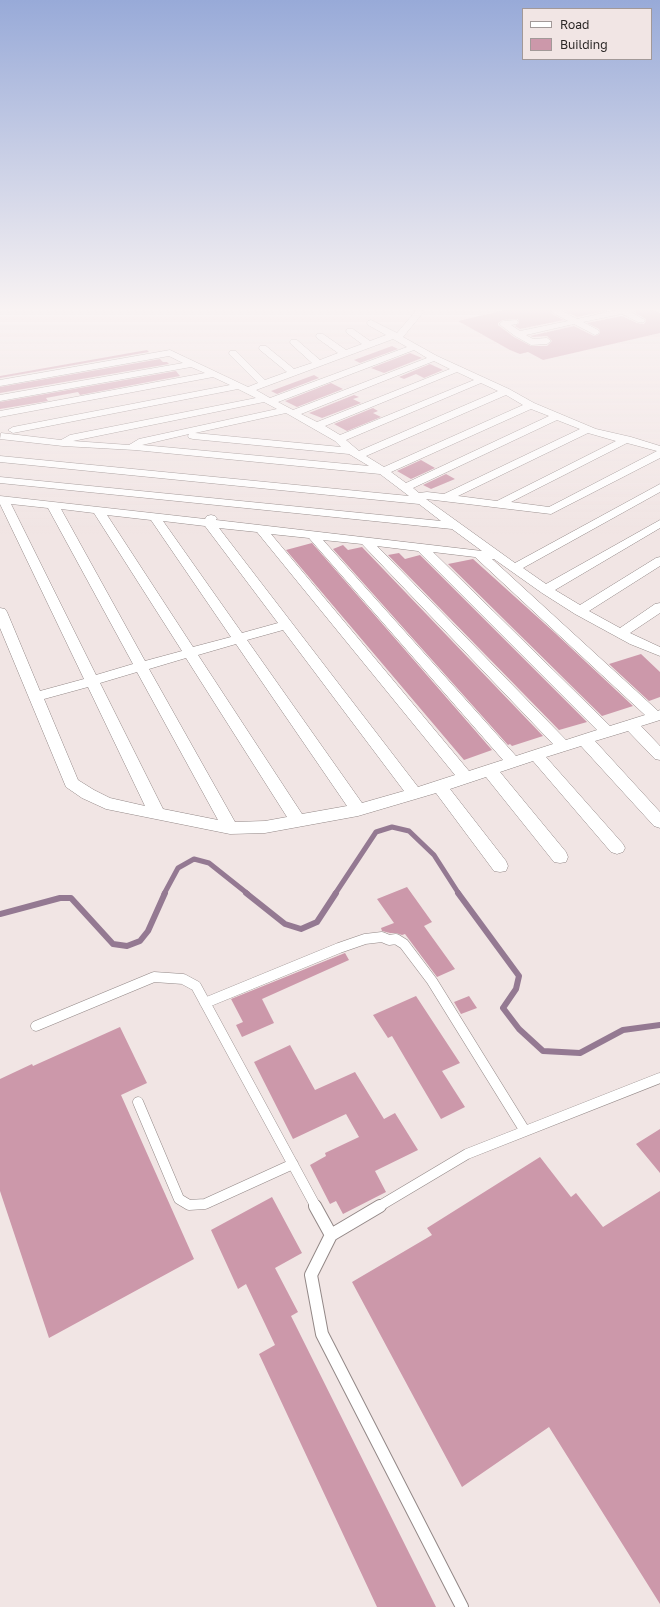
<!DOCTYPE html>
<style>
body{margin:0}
#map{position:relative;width:660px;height:1607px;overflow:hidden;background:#f1e5e4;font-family:"Golos Text",sans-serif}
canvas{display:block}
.legend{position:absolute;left:522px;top:8px;width:130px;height:52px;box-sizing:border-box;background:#f1e5e4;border:1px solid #a29998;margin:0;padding:5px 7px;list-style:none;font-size:12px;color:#2c2827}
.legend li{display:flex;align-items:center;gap:8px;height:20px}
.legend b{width:20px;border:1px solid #a29998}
</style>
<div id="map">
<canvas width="660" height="1607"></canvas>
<ul class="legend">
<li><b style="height:5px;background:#fff"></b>Road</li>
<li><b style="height:11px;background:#cc98aa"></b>Building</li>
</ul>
</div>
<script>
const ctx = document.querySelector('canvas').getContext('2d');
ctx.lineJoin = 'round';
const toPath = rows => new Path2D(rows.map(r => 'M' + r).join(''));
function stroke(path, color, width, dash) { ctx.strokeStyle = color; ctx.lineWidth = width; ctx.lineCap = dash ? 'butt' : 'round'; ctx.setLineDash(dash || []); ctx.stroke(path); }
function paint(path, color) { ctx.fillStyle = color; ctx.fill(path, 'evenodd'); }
stroke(toPath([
 [164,894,178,868,194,859,209,863,248,894],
 [335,894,376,832,392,827,409,831,434,855,459,894]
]), '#947992', 5);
stroke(toPath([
 [246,893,285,924,301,929,317,922,336,893],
 [458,893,519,976,516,989,503,1008,519,1029,543,1051,580,1053,623,1030,660,1025],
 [0,914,60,898,71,898,113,944,127,946,140,941,148,931,165,893]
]), '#947992', 6);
paint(toPath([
 [509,309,552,309,551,312,552,314,564,320,520,329,515,326,519,323,518,319,503,320,498,323,498,325,514,337,531,346,547,346,552,341,547,336,533,337,530,336,574,326,594,336,598,335,600,333,599,329,587,323,622,316,637,323,644,324,646,321,646,319,635,313,638,309,650,309,660,313,660,333,543,360,528,352,520,354,510,350,458,321],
 [561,309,614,309,577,317],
 [392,346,398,349,360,363,354,360],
 [147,350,149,352,0,378,0,376],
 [410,353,422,358,384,373,371,368],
 [160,359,163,362,167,362,169,364,0,393,0,387],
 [430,364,443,370,424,378,416,374,404,379,399,377],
 [176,371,180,376,80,395,78,392,46,398,48,401,0,409,0,402],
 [314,375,319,378,277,394,271,391],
 [331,383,343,389,297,407,285,401],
 [354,395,359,397,353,399,361,403,322,418,309,413],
 [373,408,378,411,373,413,381,417,347,431,334,424],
 [421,460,435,468,411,479,397,471],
 [446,474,455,479,431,489,423,485],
 [312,543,492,750,464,760,286,550],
 [343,545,348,550,362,547,543,736,512,746,510,744,508,745,333,549],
 [399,553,405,559,420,555,587,722,559,730,388,555],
 [473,559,555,633,633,706,602,716,448,564],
 [641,654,660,672,660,697,649,701,609,664],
 [407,887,432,922,424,926,455,969,437,977,405,934,402,935,396,933,390,933,382,931,381,928,394,923,377,899],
 [345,953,349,960,262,999,274,1023,242,1037,236,1025,243,1022,231,999],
 [416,996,460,1063,442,1071,465,1107,441,1119,392,1036,388,1038,373,1015],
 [469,996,477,1008,461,1014,454,1002],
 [120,1027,147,1083,121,1095,194,1259,49,1338,0,1191,0,1079,32,1064,33,1066],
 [290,1045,315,1090,355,1072,384,1119,395,1113,418,1150,375,1171,386,1192,343,1214,336,1201,330,1204,310,1165,326,1156,325,1153,359,1137,346,1114,293,1139,254,1062],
 [660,1129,660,1173,636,1144],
 [540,1157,571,1197,576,1193,603,1227,660,1191,660,1604,549,1427,462,1487,352,1282,432,1235,427,1228],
 [272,1197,302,1253,275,1268,298,1312,291,1316,436,1607,377,1607,259,1354,275,1345,246,1284,238,1289,211,1230]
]), '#cc98aa');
const serviceFar1 = toPath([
 [205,1003,339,948,365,939,382,937,389,940,396,939,404,944,432,981,525,1131],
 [36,1026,154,977,183,979,196,986,316,1207],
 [138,1102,179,1199,189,1205,205,1204,293,1164],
 [378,1207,467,1154,660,1078]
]);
const service = toPath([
 [315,1206,331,1235],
 [380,1206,331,1235,311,1275,322,1334,462,1607]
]);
const minor = toPath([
 [412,309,422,309,422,314,403,337,437,356,509,389,534,403,596,429,631,437,660,446,660,458,551,514,426,499,515,563,660,484,660,492,523,568,546,584,660,520,660,528,555,590,580,605,656,558,660,557,660,566,589,611,620,628,655,604,660,603,660,613,630,633,660,647,660,656,630,644,575,614,542,593,494,559,492,559,658,711,660,710,660,720,641,726,660,746,660,760,655,759,628,731,595,741,660,812,660,828,654,826,581,746,546,757,623,844,625,848,623,852,617,854,611,852,533,761,500,772,566,852,568,857,566,862,560,863,554,862,486,777,450,789,506,861,508,866,506,871,500,872,494,871,436,793,358,816,265,833,230,834,106,809,82,798,66,787,0,628,0,608,5,609,7,612,40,691,84,679,0,504,0,496,205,519,207,516,211,515,215,516,217,518,216,520,482,551,452,529,0,483,0,477,441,521,419,504,0,462,0,456,409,496,380,474,135,450,63,446,0,439,1,433,61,440,70,435,256,398,238,389,13,433,8,430,13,427,230,385,213,377,0,417,0,411,205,373,191,367,0,401,0,395,183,363,169,356,0,386,0,380,170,350,248,387,258,383,230,355,229,353,230,351,236,351,265,380,287,372,260,350,259,348,260,346,266,346,294,369,312,363,291,344,290,342,291,340,297,340,320,360,338,353,317,338,316,336,317,334,323,334,346,350,362,344,347,333,346,331,347,329,353,329,370,341,386,335,368,325,367,323,368,321,371,320,397,333,414,313,415,311,412,309],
 [393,339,407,347,270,398,256,390,393,339],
 [414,350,427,358,293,410,278,402,414,350],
 [434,361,450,369,317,422,301,414,434,361],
 [457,372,474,380,340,435,325,426,457,372],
 [481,383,498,391,359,451,346,440,481,383],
 [506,395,523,405,384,467,366,456,506,395],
 [264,402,277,409,139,439,129,445,73,441,264,402],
 [531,409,549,416,406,483,391,472,531,409],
 [286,413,335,441,341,447,195,433,286,413],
 [557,420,580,429,444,494,427,492,419,493,413,488,557,420],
 [588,433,616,441,497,501,458,496,588,433],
 [189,434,188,436,189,438,193,439,349,454,369,466,142,445,189,434],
 [627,443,657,451,549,507,511,502,627,443],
 [11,504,48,508,133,664,96,675,11,504],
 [61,509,94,513,182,651,145,661,61,509],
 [107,515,151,520,231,637,193,647,107,515],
 [163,521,205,526,278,623,242,633,163,521],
 [219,528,257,532,455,775,418,787,219,528],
 [271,534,309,538,503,760,469,771,271,534],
 [323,540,362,544,553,744,516,756,323,540],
 [377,546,418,551,597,730,566,740,377,546],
 [433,552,475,557,645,715,610,726,433,552],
 [283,630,404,791,362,803,247,640,283,630],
 [236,644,347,806,302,814,198,655,236,644],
 [186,658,287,817,265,821,235,822,149,669,186,658],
 [137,672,218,820,163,809,100,683,137,672],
 [88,687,145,806,110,798,94,790,78,780,44,699,88,687],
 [553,309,559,309,577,319,616,310,615,309,637,309,636,311,631,312,645,320,644,322,638,322,622,314,583,322,598,330,599,332,598,334,595,335,574,324,526,335,533,339,547,338,551,341,547,344,531,345,515,336,499,324,503,321,517,320,518,322,517,324,511,325,520,331,568,321,553,313,552,311,553,309]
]);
stroke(serviceFar1, '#938887', 11);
stroke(service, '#938887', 14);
stroke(minor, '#938887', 1);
stroke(serviceFar1, '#fff', 10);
stroke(service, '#fff', 12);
paint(minor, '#fff');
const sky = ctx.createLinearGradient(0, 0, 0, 534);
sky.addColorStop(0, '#98aad8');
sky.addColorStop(0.58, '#f9f3f3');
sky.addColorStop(1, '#f9f3f300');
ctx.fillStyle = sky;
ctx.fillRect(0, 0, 660, 534);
</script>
